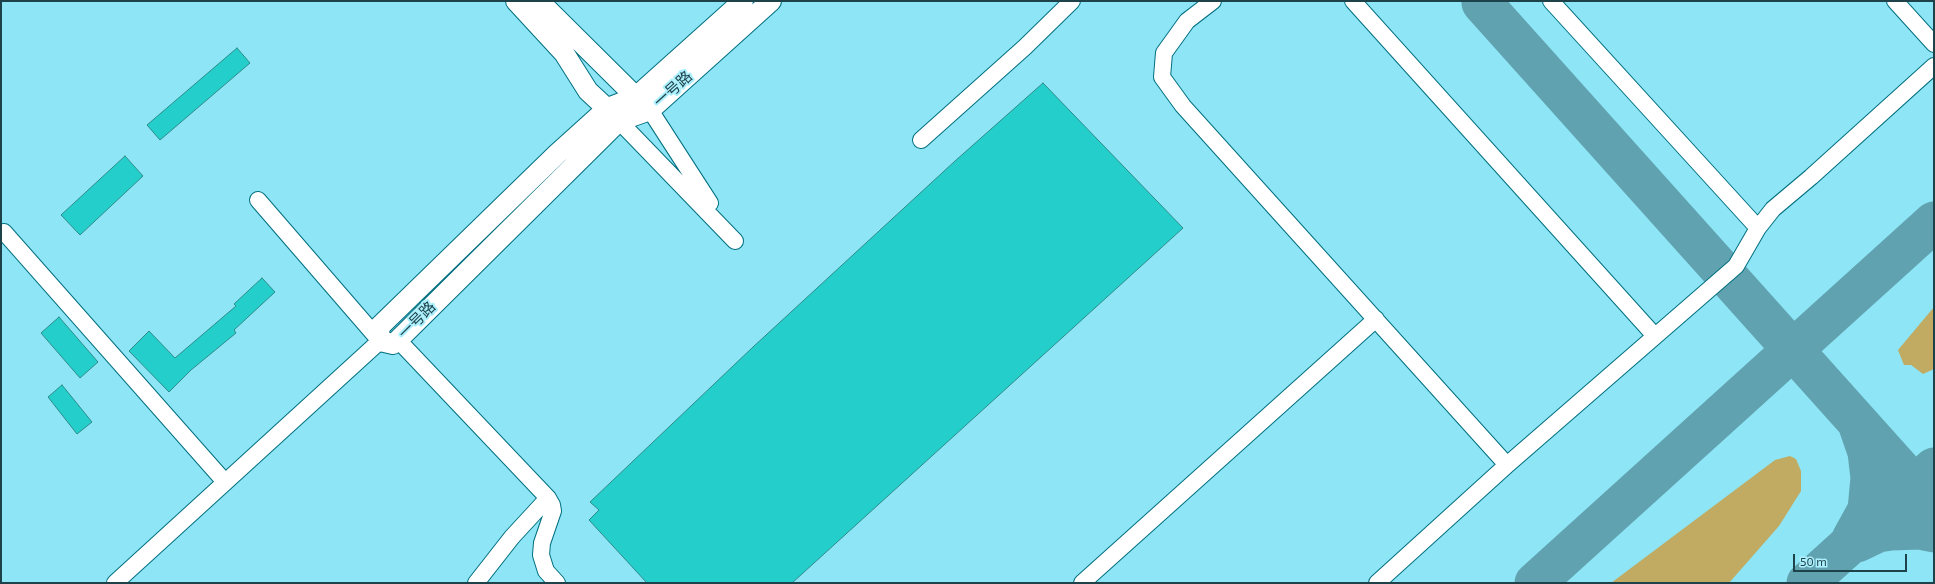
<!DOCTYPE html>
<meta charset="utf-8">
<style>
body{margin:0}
#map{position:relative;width:1935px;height:584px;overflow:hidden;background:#8ee5f6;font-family:"Exo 2",sans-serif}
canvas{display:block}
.frame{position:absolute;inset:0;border:2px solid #1d4249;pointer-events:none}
.scale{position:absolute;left:1793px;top:554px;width:114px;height:18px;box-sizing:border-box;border:2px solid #1d4249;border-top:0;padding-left:5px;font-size:12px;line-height:14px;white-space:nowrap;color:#1d4249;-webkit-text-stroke:3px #aceffd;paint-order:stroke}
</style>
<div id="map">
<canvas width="1935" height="584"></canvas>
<div class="frame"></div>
<div class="scale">50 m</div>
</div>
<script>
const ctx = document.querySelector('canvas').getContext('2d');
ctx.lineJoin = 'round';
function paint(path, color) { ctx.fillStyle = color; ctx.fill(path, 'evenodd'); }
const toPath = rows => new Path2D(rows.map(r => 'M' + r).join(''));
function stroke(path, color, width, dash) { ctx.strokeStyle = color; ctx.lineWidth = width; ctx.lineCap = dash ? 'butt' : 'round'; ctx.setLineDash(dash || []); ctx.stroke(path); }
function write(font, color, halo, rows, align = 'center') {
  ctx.font = font + ' "Exo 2","Noto Sans SC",sans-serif'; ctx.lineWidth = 4; ctx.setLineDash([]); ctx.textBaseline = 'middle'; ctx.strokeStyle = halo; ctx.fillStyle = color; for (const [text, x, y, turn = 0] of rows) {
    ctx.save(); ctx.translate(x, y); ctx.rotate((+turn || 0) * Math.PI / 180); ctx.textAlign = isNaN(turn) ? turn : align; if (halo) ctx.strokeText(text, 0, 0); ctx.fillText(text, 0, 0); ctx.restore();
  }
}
paint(toPath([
 [1934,307,1934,369,1923,374,1911,365,1904,365,1898,350],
 [1790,456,1796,459,1801,471,1801,491,1779,526,1729,583,1611,583,1775,460]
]), '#c1aa61');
stroke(toPath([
 [1482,3,1934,507],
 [1852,539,1868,510,1871,478,1868,452,1859,426],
 [1857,542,1878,532,1891,530,1919,529,1934,532],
 [1535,583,1934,222],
 [1807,583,1934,468]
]), '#60a2b0', 41);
const building = toPath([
 [237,48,250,63,160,140,147,125,237,48],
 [1043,83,1183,228,792,583,647,583,589,520,599,510,590,502,753,347,955,161,1043,83],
 [125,156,143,176,80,235,61,215,125,156],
 [262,278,275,292,234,330,236,333,191,370,169,392,129,351,149,331,175,358,236,306,234,304,262,278],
 [59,317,98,362,80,378,41,333,59,317],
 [62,385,92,422,77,434,48,397,62,385]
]);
paint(building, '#24cfcb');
stroke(building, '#2c8c89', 1);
const minor = toPath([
 [1213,1,1187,21,1164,53,1162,77,1183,106,1507,465],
 [1353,1,1655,336],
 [1551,1,1758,228],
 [1895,1,1934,44],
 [650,110,710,203],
 [619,121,735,241],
 [921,140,1025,47,1072,1],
 [4,232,225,482],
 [398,340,548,498,552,505,553,511,542,543,541,555,546,571,557,583],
 [115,583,380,341,258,200],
 [476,583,512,537,548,498],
 [1082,583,1376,319],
 [1377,583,1507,465,1736,266,1758,228,1773,209,1811,177,1934,66]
]);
const major = toPath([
 [516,1,564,53,588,91,616,117],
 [539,1,644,105],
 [743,1,636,97,608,108,557,154,379,327,380,341,393,344,398,340,619,121,650,110,771,1]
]);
stroke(minor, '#006f7f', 18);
stroke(major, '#006f7f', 22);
stroke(minor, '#fff', 16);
stroke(major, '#fff', 20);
write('15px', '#1d4249', '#aceffd', [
 ["一号路",673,89,-42],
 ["一号路",417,320,-45]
]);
</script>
